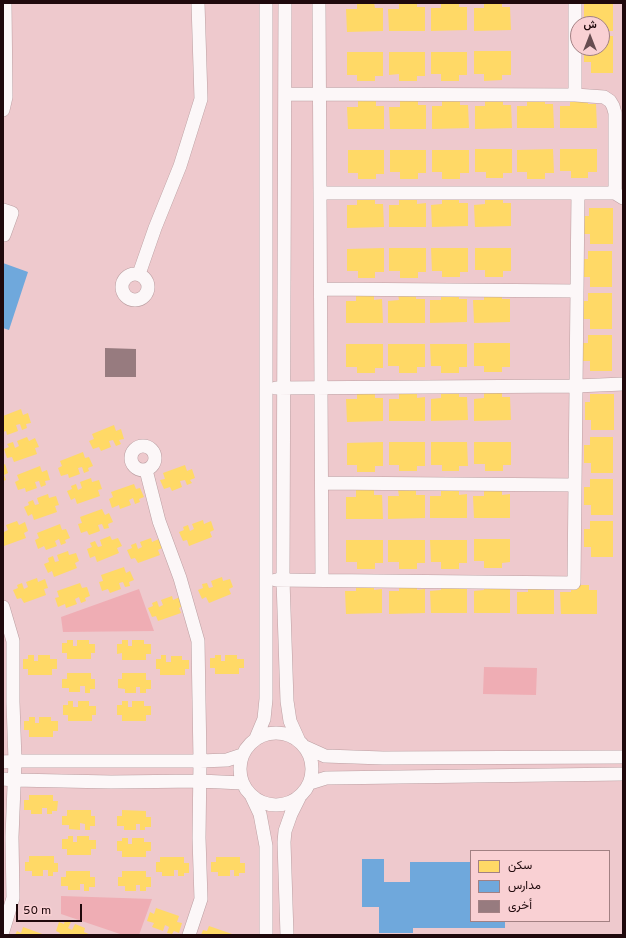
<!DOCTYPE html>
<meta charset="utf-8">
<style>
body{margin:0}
#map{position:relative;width:626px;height:938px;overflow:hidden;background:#eec9cd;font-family:Overpass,Vazirmatn,sans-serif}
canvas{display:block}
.frame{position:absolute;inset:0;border:4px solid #1f090c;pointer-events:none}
.legend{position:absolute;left:470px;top:850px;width:140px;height:72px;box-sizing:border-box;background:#f9d0d3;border:1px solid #a28083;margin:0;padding:5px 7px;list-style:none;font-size:12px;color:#1f090c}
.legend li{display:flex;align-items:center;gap:8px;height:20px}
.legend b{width:20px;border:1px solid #a28083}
.north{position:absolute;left:570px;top:16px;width:40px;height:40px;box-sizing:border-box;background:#f9d0d3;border:1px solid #a28083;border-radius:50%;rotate:0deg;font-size:11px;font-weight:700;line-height:16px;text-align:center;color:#1f090c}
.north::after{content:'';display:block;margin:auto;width:14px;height:18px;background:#674c50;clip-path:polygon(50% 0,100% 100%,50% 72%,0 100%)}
.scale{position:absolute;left:16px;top:904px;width:66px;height:18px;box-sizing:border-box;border:2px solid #1f090c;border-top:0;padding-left:5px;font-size:12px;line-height:14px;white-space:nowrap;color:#1f090c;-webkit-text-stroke:3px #f9d0d3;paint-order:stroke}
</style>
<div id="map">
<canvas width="626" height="938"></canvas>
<div class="frame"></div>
<ul class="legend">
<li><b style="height:11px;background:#ffd966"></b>سكن</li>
<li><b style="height:11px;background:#6fa8dc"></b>مدارس</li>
<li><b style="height:11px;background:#977b7f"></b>أخرى</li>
</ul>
<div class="north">ش</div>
<div class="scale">50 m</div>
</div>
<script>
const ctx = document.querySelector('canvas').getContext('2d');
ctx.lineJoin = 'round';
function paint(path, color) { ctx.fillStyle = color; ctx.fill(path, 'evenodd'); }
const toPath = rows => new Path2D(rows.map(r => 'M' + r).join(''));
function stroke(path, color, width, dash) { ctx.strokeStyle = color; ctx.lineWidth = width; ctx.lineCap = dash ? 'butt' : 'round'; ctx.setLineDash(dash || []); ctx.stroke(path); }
paint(toPath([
 [139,589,154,631,63,632,61,617],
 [484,667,537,668,536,695,483,694],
 [61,896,152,899,139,935,123,935,61,914]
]), '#efadb4');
paint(toPath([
 [357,3,374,3,375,8,383,8,383,31,347,32,346,9,357,9],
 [399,3,417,3,417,7,425,7,425,31,389,31,388,9,399,9],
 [441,3,459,3,459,7,467,7,467,30,431,31,431,8,441,8],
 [484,3,502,3,502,7,510,7,511,30,474,31,474,8,484,8],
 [584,3,613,3,613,31,602,31,602,24,591,24,591,20,584,20],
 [602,36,613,36,613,73,591,73,591,62,584,62,584,48,602,48],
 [474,51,511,51,511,75,502,75,502,80,484,81,484,74,474,74],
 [347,52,383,52,383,76,375,76,375,81,357,81,357,75,347,75],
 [389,52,425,52,425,76,417,76,417,81,399,81,399,74,389,75],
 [431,52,467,52,467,75,459,75,459,81,441,81,441,74,431,74],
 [442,99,460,99,460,105,468,105,469,128,432,129,432,106,442,106],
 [485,99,503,99,503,105,511,105,512,128,475,129,475,106,485,106],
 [527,99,545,99,545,104,553,104,554,128,517,128,517,106,527,106],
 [570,99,588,99,588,104,596,104,597,128,560,128,560,106,570,106],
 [358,100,376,100,376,106,384,106,384,129,348,129,347,107,358,107],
 [400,100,418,100,418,105,426,105,426,129,390,129,389,107,400,107],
 [475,149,512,149,512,173,503,173,503,178,486,178,486,172,475,172],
 [553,149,554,173,545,173,545,179,527,179,527,172,517,172,517,150],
 [560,149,597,149,597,172,588,172,588,178,571,178,571,171,560,171],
 [348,150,384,150,384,174,376,174,376,179,358,179,358,173,348,173],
 [390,150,426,150,426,173,418,173,418,179,400,179,400,172,390,172],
 [432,150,469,150,469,173,460,173,460,179,442,179,442,172,432,172],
 [459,197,459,203,468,203,468,226,432,227,431,205,442,204,442,198],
 [503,197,503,203,511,203,511,226,475,227,474,205,485,204,485,198],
 [375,198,375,204,383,204,384,227,347,228,347,205,357,205,357,199],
 [399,198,417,198,417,204,426,203,426,227,389,227,389,205,399,205],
 [589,208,613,208,613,244,590,244,590,234,583,234,583,216,589,216],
 [384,248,384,272,375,272,375,278,358,278,358,271,347,271,347,249],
 [389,248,426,248,426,272,418,272,418,278,400,278,400,271,389,271],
 [431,248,468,248,468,272,460,272,460,277,442,277,442,271,432,271],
 [475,248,511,248,511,271,503,271,503,277,485,277,485,270,475,270],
 [588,251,612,251,612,287,590,287,590,277,583,277,583,259,588,259],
 [441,293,459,293,459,299,467,299,467,322,430,323,430,300,441,300],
 [484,293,502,293,502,299,510,299,510,322,474,323,473,300,484,300],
 [588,293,612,293,612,329,590,329,590,319,583,319,583,301,588,301],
 [356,294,374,294,374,300,382,299,383,323,346,323,346,301,356,301],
 [398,294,416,294,416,299,425,299,425,323,388,323,388,301,399,300],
 [588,335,612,335,612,371,590,371,590,361,583,361,583,343,588,343],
 [474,343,510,343,510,367,502,367,502,372,484,372,484,366,474,366],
 [346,344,383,344,383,368,375,368,375,373,357,373,357,367,346,367],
 [388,344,425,344,425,367,417,367,417,373,399,373,399,366,388,366],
 [430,344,467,344,467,367,459,367,459,373,441,373,441,366,431,366],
 [459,391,459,397,467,397,468,420,431,421,431,399,441,398,441,392],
 [502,391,502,397,510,397,511,420,474,421,474,399,484,398,484,392],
 [375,392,375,398,383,398,383,421,347,422,346,399,357,399,357,393],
 [399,392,417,392,417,398,425,397,425,421,389,421,389,399,399,399],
 [590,394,614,394,614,430,591,430,591,420,585,420,585,402,590,402],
 [21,409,23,415,28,413,31,423,26,424,27,428,22,430,20,424,16,425,18,431,7,435,6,431,3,432,3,416],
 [114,425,116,431,121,429,124,439,119,440,121,444,116,446,113,440,109,441,111,447,101,451,99,447,93,449,89,441,94,439,92,434],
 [27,437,29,441,35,438,39,447,35,448,37,454,14,462,12,457,7,458,4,449,9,447,7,444,13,442,15,448,19,446,17,441],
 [590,437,613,437,613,473,591,473,591,463,584,463,584,445,590,445],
 [383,442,383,466,375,466,375,472,357,472,357,465,347,465,347,443],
 [389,442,425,442,425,466,417,466,417,471,399,471,399,465,389,465],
 [431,442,467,442,468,466,459,466,459,471,442,471,442,465,431,465],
 [474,442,511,442,511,465,503,465,503,471,485,471,485,464,474,464],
 [83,452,85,458,89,457,93,466,88,468,89,471,84,473,82,467,78,468,80,474,69,478,68,474,61,476,58,468,62,466,60,461],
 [5,464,8,473,4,475,6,480,3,481,3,465],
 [185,465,187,471,192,469,195,478,190,480,192,483,187,485,185,480,180,481,182,487,172,491,170,487,164,489,160,480,165,479,163,473],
 [40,466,42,472,47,470,50,480,45,481,46,485,41,487,39,481,35,482,37,488,26,492,25,488,18,490,15,482,19,480,17,475],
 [91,478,92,482,99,480,102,489,98,490,100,496,77,504,75,498,71,500,67,491,72,489,71,486,76,484,78,490,82,488,80,482],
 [590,479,613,479,613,515,591,515,591,505,584,505,584,487,590,487],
 [134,484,136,489,140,488,144,497,139,499,140,502,135,504,133,498,129,500,131,505,120,509,119,505,112,508,109,499,113,497,111,492],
 [416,489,416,495,425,495,425,518,388,519,388,496,399,496,398,490],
 [441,489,459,489,459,495,467,494,467,518,430,518,430,496,441,496],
 [484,489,502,489,502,495,510,494,510,518,474,518,473,496,484,496],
 [356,490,374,490,374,495,382,495,383,519,346,519,346,497,356,497],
 [48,494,49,498,56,496,59,505,55,506,57,512,34,520,32,514,28,516,24,507,29,505,28,502,33,500,35,505,39,504,37,498],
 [102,509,105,515,109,513,113,522,108,524,109,528,104,529,102,524,98,525,100,531,89,535,87,531,81,533,78,524,82,523,80,517],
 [203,520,204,524,211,521,214,530,210,532,212,537,189,546,187,540,183,541,179,532,184,530,183,527,188,525,190,531,194,529,192,524],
 [17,521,19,525,25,522,28,531,24,533,26,538,4,546,3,529,4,532,8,530,6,525],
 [590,521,613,521,613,557,591,557,591,547,584,547,584,529,590,529],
 [60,524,62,530,66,529,70,538,65,540,66,543,61,545,59,539,55,541,57,546,46,550,44,546,38,549,35,540,39,538,37,533],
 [110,536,112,540,118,538,122,546,117,548,119,553,97,562,95,556,90,558,87,549,92,547,90,543,95,541,98,547,102,546,100,540],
 [151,538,152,542,159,539,162,548,158,550,160,555,138,563,135,558,131,559,127,550,132,548,131,545,136,543,138,549,142,547,140,542],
 [474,539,510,539,510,562,502,563,502,568,484,568,484,561,474,561],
 [346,540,383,540,383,563,375,563,375,569,357,569,357,562,346,562],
 [388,540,425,540,425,563,417,563,417,569,399,569,399,562,388,562],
 [430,540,467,540,467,563,459,563,459,569,441,569,441,562,431,562],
 [68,551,69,555,76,553,79,561,75,563,77,568,54,577,52,571,48,573,44,564,49,562,48,558,53,556,55,562,59,561,57,555],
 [124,567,126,573,130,571,134,580,129,582,130,586,125,587,123,582,119,583,121,589,110,593,108,589,102,591,99,582,103,581,101,575],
 [222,577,223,581,230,579,233,587,229,589,231,594,209,603,206,597,202,599,198,590,203,588,202,584,207,583,209,588,213,587,211,581],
 [37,578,38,582,45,579,48,588,44,589,46,595,24,603,21,598,17,599,13,590,18,588,17,585,22,583,24,589,28,587,26,582],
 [80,583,82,588,87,587,90,596,85,598,86,601,81,603,79,597,75,599,77,604,66,608,65,604,58,607,55,598,59,597,57,591],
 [459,583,459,589,467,589,467,613,431,613,430,591,441,590,441,584],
 [502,583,502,589,510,589,510,613,474,613,474,591,484,590,484,584],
 [356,584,374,584,374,590,382,589,382,613,346,614,345,591,356,591],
 [399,584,417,584,417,590,425,589,425,613,389,614,389,591,399,591],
 [528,585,545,585,546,590,554,590,554,614,517,614,517,592,528,592],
 [571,585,589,585,589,590,597,590,597,614,561,614,560,592,571,592],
 [172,596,173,600,180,597,183,606,179,608,181,613,158,621,156,616,152,617,148,608,153,606,152,603,157,601,159,607,163,605,161,600],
 [67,640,73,640,73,646,77,646,77,640,89,640,89,644,95,644,95,653,91,653,91,659,67,659,67,653,62,653,62,643,67,643],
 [122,640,128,640,128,646,132,646,132,640,144,640,144,644,151,644,151,654,146,654,146,660,122,660,122,653,117,654,117,644,122,644],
 [28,655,34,655,34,661,38,661,38,655,50,655,50,659,57,659,57,669,52,669,52,675,28,675,28,669,23,669,23,659,28,659],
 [161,655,166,655,166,662,171,662,171,656,182,656,182,660,189,660,189,669,185,669,185,675,160,675,160,669,156,669,156,659,161,659],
 [215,655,221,655,221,661,225,661,225,655,237,655,237,659,244,659,244,668,239,668,239,674,215,674,215,668,210,668,210,658,215,658],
 [67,673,91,673,91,679,95,679,95,689,90,689,90,693,85,693,85,686,80,686,80,692,69,692,69,688,62,688,62,679,67,679],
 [122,673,146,673,146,680,151,680,151,689,146,689,146,693,140,693,140,687,136,687,136,693,125,693,125,689,118,688,118,679,122,679],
 [68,701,73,701,73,707,78,707,78,701,89,701,89,706,96,706,96,715,92,715,92,721,68,721,68,715,63,715,63,705,68,705],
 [122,701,128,701,128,707,132,707,132,701,144,701,144,706,151,706,151,715,146,715,146,721,122,721,122,715,117,715,117,705,122,705],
 [29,717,35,717,35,723,39,723,39,717,51,717,51,721,58,721,58,731,53,731,53,737,29,737,29,730,24,730,24,721,29,721],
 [29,795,53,795,53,801,58,801,57,811,52,811,52,814,47,814,47,808,42,808,42,814,31,814,31,810,24,810,24,800,29,800],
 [67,810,91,810,91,816,95,816,95,826,90,826,90,830,85,830,85,824,80,823,80,830,69,829,69,825,62,825,62,816,67,816],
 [122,810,146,811,146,817,151,817,151,827,145,827,145,830,140,830,140,824,136,824,136,830,124,830,124,826,117,826,117,816,122,816],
 [68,836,73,836,73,842,77,842,77,836,89,836,89,840,96,840,96,849,91,849,91,855,67,855,67,849,62,849,62,839,68,839],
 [122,838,128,838,128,844,132,844,132,838,144,838,144,842,151,842,151,851,146,851,146,857,122,857,122,851,117,851,117,841,122,841],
 [29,856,54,856,54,863,58,863,58,872,53,872,53,876,48,876,48,870,43,870,43,876,32,876,32,871,25,871,25,862,29,862],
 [160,857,184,857,184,863,189,863,189,873,184,873,184,876,178,876,178,870,174,870,174,876,162,876,162,872,156,872,156,862,160,862],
 [216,857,240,857,240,863,245,863,245,873,239,873,239,876,234,876,234,870,230,870,230,876,218,876,218,872,211,872,211,862,216,862],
 [66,871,90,871,90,877,95,877,95,887,89,887,89,891,84,891,84,884,80,884,80,890,68,890,68,886,61,886,61,877,66,877],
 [122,871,146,871,146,877,151,877,151,887,146,887,146,891,140,891,140,885,136,885,136,891,125,891,125,886,118,886,118,877,122,877],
 [156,908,179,916,177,922,182,923,179,933,174,931,172,934,167,933,169,927,165,925,163,931,152,927,154,923,147,921,150,912,154,914],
 [65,920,71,922,68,928,72,930,75,924,85,928,84,932,91,935,59,935,60,933,56,931,59,922,64,924],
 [209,926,232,934,231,935,201,935,203,930,207,931],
 [23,927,45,935,15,935,17,931,21,933]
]), '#ffd966');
paint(toPath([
 [3,263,28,272,9,330,3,328],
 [362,859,384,859,384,882,410,882,410,862,471,862,471,921,505,921,505,928,413,928,413,933,379,933,379,907,362,907]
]), '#6fa8dc');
paint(toPath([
 [105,348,136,349,136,377,105,377]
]), '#977b7f');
const minor = toPath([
 [285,3,283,580,287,701,290,721,299,741],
 [319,3,322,580],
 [575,3,575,95,604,97,610,101,613,106,615,113,615,193,623,198],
 [285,94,575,95],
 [3,110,6,97,5,3],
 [320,193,615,193],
 [3,210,12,213,4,235,3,235],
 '122 287a13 13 0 1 1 26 0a13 13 0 1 1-26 0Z',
 [139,274,155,228,180,166,201,99,198,3],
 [321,289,577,291],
 [276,388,576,386,623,384],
 '131 458a12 12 0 1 1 24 0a12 12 0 1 1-24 0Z',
 [146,470,159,521,180,578,198,641,200,761,199,838,201,899,189,935],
 [322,483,575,485],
 [276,580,574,583,578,193],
 [3,607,13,641,13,702,15,761,12,837,13,898,3,931],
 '240 769a36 36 0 1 1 72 0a36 36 0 1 1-72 0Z',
 [256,738,264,719,266,699,266,3],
 [305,747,325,756,383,758,623,757],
 [3,762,15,761,200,761,227,760,242,755],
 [3,779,14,780,111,782,200,781,242,783],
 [310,783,326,778,623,774],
 [252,797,260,814,266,846,266,935],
 [287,935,284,842,285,831,291,814,299,798]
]);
stroke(minor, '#bb9fa2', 14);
stroke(minor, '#fcf7f8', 13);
</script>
